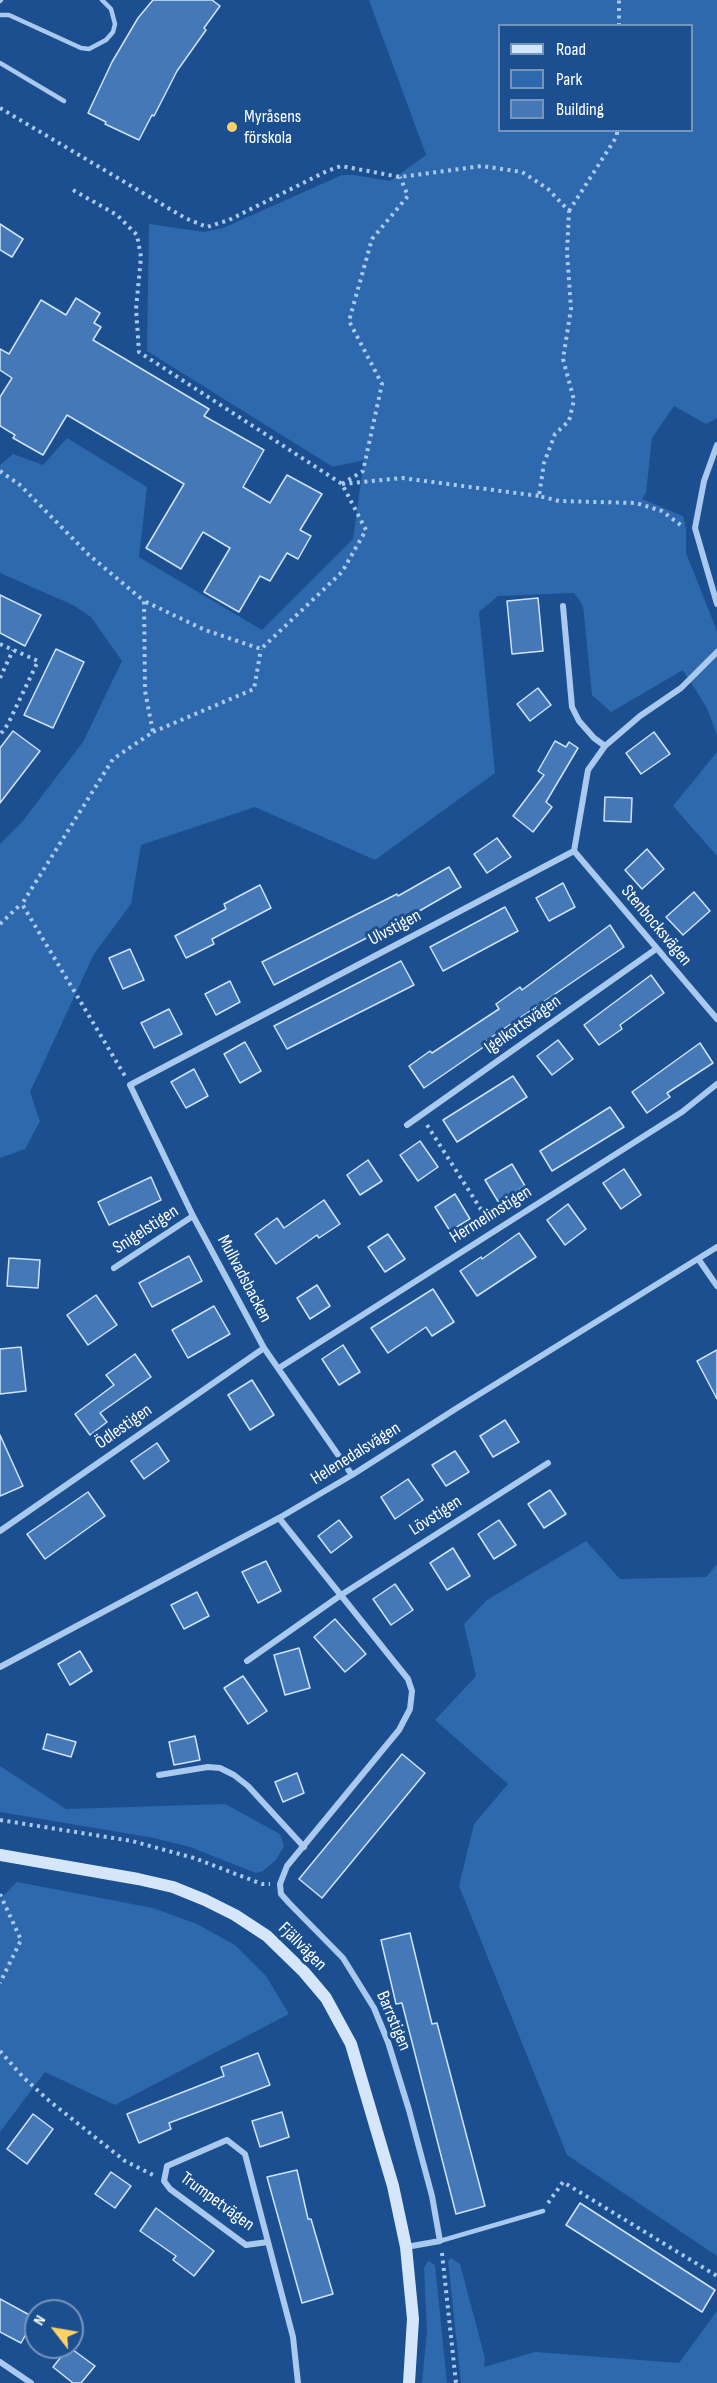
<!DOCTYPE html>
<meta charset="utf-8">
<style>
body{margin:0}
#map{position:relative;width:717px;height:2383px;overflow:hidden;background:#1b4f8f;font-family:"Sofia Sans Condensed",sans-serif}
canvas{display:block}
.legend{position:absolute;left:498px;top:24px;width:195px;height:108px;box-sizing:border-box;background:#1b4f8f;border:2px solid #7695bc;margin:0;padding:8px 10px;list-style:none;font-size:18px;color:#fff}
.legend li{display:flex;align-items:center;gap:12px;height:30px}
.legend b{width:30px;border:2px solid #7695bc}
.north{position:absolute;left:24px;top:2299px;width:60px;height:60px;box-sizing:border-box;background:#1b4f8f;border:2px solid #7695bc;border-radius:50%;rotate:301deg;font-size:16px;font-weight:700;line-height:24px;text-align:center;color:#fff}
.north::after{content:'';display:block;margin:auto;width:21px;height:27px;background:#ffd166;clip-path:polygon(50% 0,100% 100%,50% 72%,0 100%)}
</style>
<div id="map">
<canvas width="717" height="2383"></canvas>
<ul class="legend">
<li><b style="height:8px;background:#d6e6fa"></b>Road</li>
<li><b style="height:16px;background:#2e69ad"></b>Park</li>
<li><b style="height:16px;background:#4478b7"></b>Building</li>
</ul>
<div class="north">N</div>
</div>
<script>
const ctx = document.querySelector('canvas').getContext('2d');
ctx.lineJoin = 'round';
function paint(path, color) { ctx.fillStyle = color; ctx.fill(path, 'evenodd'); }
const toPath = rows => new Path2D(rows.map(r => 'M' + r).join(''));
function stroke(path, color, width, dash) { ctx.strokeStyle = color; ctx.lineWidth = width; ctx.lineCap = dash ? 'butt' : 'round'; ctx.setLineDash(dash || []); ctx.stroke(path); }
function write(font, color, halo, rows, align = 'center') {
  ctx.font = font + ' "Sofia Sans Condensed",sans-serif'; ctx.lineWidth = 6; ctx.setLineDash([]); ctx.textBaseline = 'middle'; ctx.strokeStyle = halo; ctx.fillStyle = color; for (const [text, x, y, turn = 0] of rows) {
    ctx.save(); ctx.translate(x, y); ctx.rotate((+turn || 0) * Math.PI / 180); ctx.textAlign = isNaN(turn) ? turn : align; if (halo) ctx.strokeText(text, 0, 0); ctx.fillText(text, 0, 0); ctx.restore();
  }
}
paint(toPath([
 [369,0,717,0,717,418,706,424,674,406,652,438,646,493,642,499,683,516,686,529,686,553,717,631,717,735,707,708,683,670,611,712,592,695,583,606,574,593,498,596,479,612,495,773,375,860,255,807,141,845,131,904,94,954,30,1092,40,1121,25,1149,0,1158,0,844,22,822,83,742,122,661,91,617,73,605,0,573,0,465,13,454,43,465,67,438,147,487,139,557,262,630,353,539,364,460,333,467,147,351,149,224,204,232,223,228,342,175,354,175,390,181,426,155],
 [500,26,692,26,692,130,500,130],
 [717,752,717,856,673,806],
 [586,1541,620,1579,706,1577,717,1564,717,2256,567,2155,459,1886,474,1824,508,1784,435,1720,476,1676,464,1624,487,1600],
 [0,1766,66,1809,225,1804,280,1834,284,1846,276,1860,263,1871,256,1873,190,1847,154,1838,0,1812],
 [17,1882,153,1908,197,1924,235,1945,266,1976,289,2014,115,2105,45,2072,0,2132,0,1899],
 [451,2258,460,2264,485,2358,484,2367,535,2352,679,2363,717,2311,717,2383,461,2383,448,2261],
 [428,2261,435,2265,447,2383,422,2383,427,2331,424,2268]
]), '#2e69ad');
const building = toPath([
 [153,0,212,0,220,6,204,28,206,30,177,71,154,116,152,115,139,140,105,124,106,122,88,113,112,62,138,18,153,0],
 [0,224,23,239,12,257,0,250,0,224],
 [76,298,100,313,94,323,101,327,93,340,209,409,204,416,264,450,243,487,270,503,287,475,322,494,300,530,311,536,298,559,287,553,270,581,260,576,239,612,204,592,230,548,203,532,181,569,146,548,184,484,67,415,43,455,13,438,15,435,0,426,0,397,12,378,0,370,0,349,9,354,41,300,66,315,76,298],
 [0,595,41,615,25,646,0,633,0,595],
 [538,598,543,651,512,654,507,601,538,598],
 [56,649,84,662,53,728,24,715,56,649],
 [538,688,551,705,530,721,517,704,538,688],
 [13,731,40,751,0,803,0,748,13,731],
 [654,732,670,754,641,774,626,753,654,732],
 [555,741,566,747,569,742,578,748,546,802,552,807,533,832,513,816,544,775,538,771,555,741],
 [605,797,632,798,631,822,604,821,605,797],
 [497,838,511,857,487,873,474,854,497,838],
 [647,849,664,869,642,889,625,870,647,849],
 [449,867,461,887,414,914,274,985,262,962,397,894,398,896,449,867],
 [563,883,575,907,549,921,536,898,563,883],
 [260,885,271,908,212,939,214,944,186,958,175,936,226,909,224,904,260,885],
 [694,892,710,911,683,935,666,917,694,892],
 [505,907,518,931,443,971,430,947,505,907],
 [610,925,624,947,486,1041,488,1044,424,1088,409,1066,430,1051,432,1053,499,1009,496,1004,520,987,522,990,610,925],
 [130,949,144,980,123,989,109,958,130,949],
 [401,961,414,985,287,1049,274,1026,401,961],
 [651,975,664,993,620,1025,622,1029,599,1045,584,1025,651,975],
 [230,981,240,1002,216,1015,205,994,230,981],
 [169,1009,182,1034,154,1048,141,1023,169,1009],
 [558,1040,573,1059,552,1075,537,1056,558,1040],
 [245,1042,261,1071,240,1083,224,1054,245,1042],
 [700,1043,713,1063,667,1093,670,1097,647,1113,632,1092,700,1043],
 [194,1069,208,1096,186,1108,171,1082,194,1069],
 [513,1076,527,1097,457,1142,443,1120,513,1076],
 [610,1107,624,1127,552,1171,540,1151,610,1107],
 [420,1141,438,1167,418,1181,400,1155,420,1141],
 [368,1160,382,1181,360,1195,347,1175,368,1160],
 [512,1164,525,1186,499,1203,485,1180,512,1164],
 [624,1169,641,1195,621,1209,603,1183,624,1169],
 [151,1177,161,1200,109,1225,98,1202,151,1177],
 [455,1194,470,1219,450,1231,435,1207,455,1194],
 [324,1200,340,1224,319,1238,317,1235,276,1264,255,1234,277,1218,284,1228,324,1200],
 [568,1204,586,1229,565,1245,547,1220,568,1204],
 [519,1233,536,1257,477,1296,460,1271,481,1257,482,1259,519,1233],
 [388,1234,405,1259,385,1272,368,1247,388,1234],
 [189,1256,202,1281,152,1307,139,1283,189,1256],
 [9,1258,40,1260,38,1288,7,1286,9,1258],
 [317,1285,330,1306,310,1319,297,1298,317,1285],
 [433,1289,454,1322,432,1336,426,1327,388,1353,371,1328,433,1289],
 [96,1295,117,1325,88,1345,67,1315,96,1295],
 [214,1306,230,1334,188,1358,172,1330,214,1306],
 [343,1345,360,1372,339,1385,322,1359,343,1345],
 [21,1347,26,1391,0,1394,0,1349,21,1347],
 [717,1350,717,1399,697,1361,717,1350],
 [135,1354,151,1377,100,1413,107,1422,90,1435,75,1414,114,1385,106,1375,135,1354],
 [252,1380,274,1415,250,1430,228,1395,252,1380],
 [505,1420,519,1442,493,1457,480,1436,505,1420],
 [0,1435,23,1486,0,1496,0,1435],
 [157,1443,169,1461,144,1479,131,1461,157,1443],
 [455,1451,469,1472,446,1486,432,1465,455,1451],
 [408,1479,423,1500,395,1519,381,1497,408,1479],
 [550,1490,566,1514,544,1528,528,1504,550,1490],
 [88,1492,105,1516,45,1559,27,1534,88,1492],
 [339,1520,352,1537,331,1553,318,1536,339,1520],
 [499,1520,516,1545,494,1559,478,1534,499,1520],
 [453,1548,470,1576,447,1590,430,1563,453,1548],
 [266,1561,281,1591,258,1603,242,1572,266,1561],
 [395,1584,413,1610,391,1625,373,1599,395,1584],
 [197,1592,209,1616,184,1629,171,1605,197,1592],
 [335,1619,366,1654,345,1672,314,1637,335,1619],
 [299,1648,310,1688,285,1695,274,1655,299,1648],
 [80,1651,92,1671,70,1685,58,1664,80,1651],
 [243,1676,267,1711,248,1724,224,1688,243,1676],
 [47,1734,76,1742,71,1757,43,1749,47,1734],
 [195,1736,200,1760,174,1765,169,1742,195,1736],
 [402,1754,425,1773,322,1898,299,1879,402,1754],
 [297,1773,304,1793,283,1802,275,1782,297,1773],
 [410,1933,432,2024,437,2023,485,2206,456,2214,402,2003,396,2004,381,1940,410,1933],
 [258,2053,270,2085,169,2123,171,2129,139,2143,127,2114,224,2076,221,2067,258,2053],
 [282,2112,289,2137,260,2147,252,2121,282,2112],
 [33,2114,53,2129,27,2164,7,2149,33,2114],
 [297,2170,308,2219,311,2219,333,2294,302,2303,267,2177,297,2170],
 [111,2172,131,2186,115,2208,95,2194,111,2172],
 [580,2203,715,2290,702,2312,566,2225,580,2203],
 [156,2208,214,2251,194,2276,173,2260,176,2256,140,2231,156,2208],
 [0,2299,35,2318,21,2343,0,2332,0,2299],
 [69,2347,95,2366,81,2383,73,2383,53,2367,69,2347]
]);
paint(building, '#4478b7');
stroke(building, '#cfe3fa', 1.5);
stroke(toPath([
 [619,26,619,0],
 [0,108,185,218,207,227,229,220,327,171,341,166,400,177,482,166,522,172,548,189,569,211,567,252,571,309,563,359,574,400,569,421,555,434,544,463,539,496,559,501,636,503,662,511,682,526],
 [73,190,117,215,137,235,141,257,136,309,139,352,342,484,366,530,342,572,261,649,205,630,144,601],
 [569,211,617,136,617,130],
 [0,471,20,485,89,555,144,601,145,691,153,732,113,759,22,904,125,1076],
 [342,484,363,471,382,384,349,321,372,239,408,196,400,177],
 [342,484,402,478,539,496],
 [0,644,38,661,8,724,0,735],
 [0,678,13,650],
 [153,732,254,689,261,649],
 [0,924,21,904],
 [427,1125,489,1222],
 [0,1820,132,1841,194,1858,262,1884,270,1884],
 [0,1894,21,1940,0,1983],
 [0,2051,23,2077,47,2099,125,2161,155,2176],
 [548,2203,563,2182,717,2276],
 [442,2253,456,2383]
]), '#a9c9ee', 4, [3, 4.5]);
stroke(toPath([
 [0,1,1,0],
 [0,15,9,15,81,48,89,49,106,40,113,32,115,24,111,9,102,0],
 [0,63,64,101],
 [440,2241,543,2211]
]), '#a9c9ee', 4.5);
stroke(toPath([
 [717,445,704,481,695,528,717,604],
 [563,606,572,707,579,721,594,738,605,746],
 [574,851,717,1019],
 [407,1125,656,949],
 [699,1260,717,1286],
 [114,1268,193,1216],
 [279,1368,682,1112,717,1084],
 [352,1475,264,1348,193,1216,130,1085,574,851,588,770,605,746,640,716,681,688,717,652],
 [279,1518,408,1679,412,1691,410,1709,399,1730,287,1866,280,1884,281,1894,289,1903,343,1958,374,2008,388,2042,409,2110,432,2196,440,2241,406,2247],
 [0,1531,264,1348],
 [247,1661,341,1595,548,1463],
 [0,1667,279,1518,352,1475,457,1408,717,1247],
 [159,1775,208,1767,220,1768,234,1775,248,1786,304,1847],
 [268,2242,246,2245,170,2189,164,2181,167,2166,227,2140,245,2154,293,2337,298,2383],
 [0,2362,31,2383]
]), '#a9c9ee', 6);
stroke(toPath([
 [0,1855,138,1879,173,1887,205,1900,235,1915,267,1936,304,1972,326,1998,351,2044,393,2186,406,2247,413,2319,409,2383]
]), '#d6e6fa', 12);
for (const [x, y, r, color] of [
 [232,127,6,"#ffd166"]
]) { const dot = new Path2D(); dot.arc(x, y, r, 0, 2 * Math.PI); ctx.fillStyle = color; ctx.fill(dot); stroke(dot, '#1b4f8f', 2); }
write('18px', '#fff', '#1b4f8f', [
 ["Myråsens",244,117],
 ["förskola",244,138]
], 'left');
write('18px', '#fff', '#1b4f8f', [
 ["Stenbocksvägen",656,926,50],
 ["Ulvstigen",395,928,-28],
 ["Igelkottsvägen",523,1025,-35],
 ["Hermelinstigen",491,1215,-32],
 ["Snigelstigen",146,1230,-33],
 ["Mullvadsbacken",244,1279,62],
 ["Ödlestigen",124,1427,-35],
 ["Helenedalsvägen",356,1454,-32],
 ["Lövstigen",436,1516,-33],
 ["Fjällvägen",302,1947,45],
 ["Barrstigen",393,2021,67],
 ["Trumpetvägen",217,2202,36]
]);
</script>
